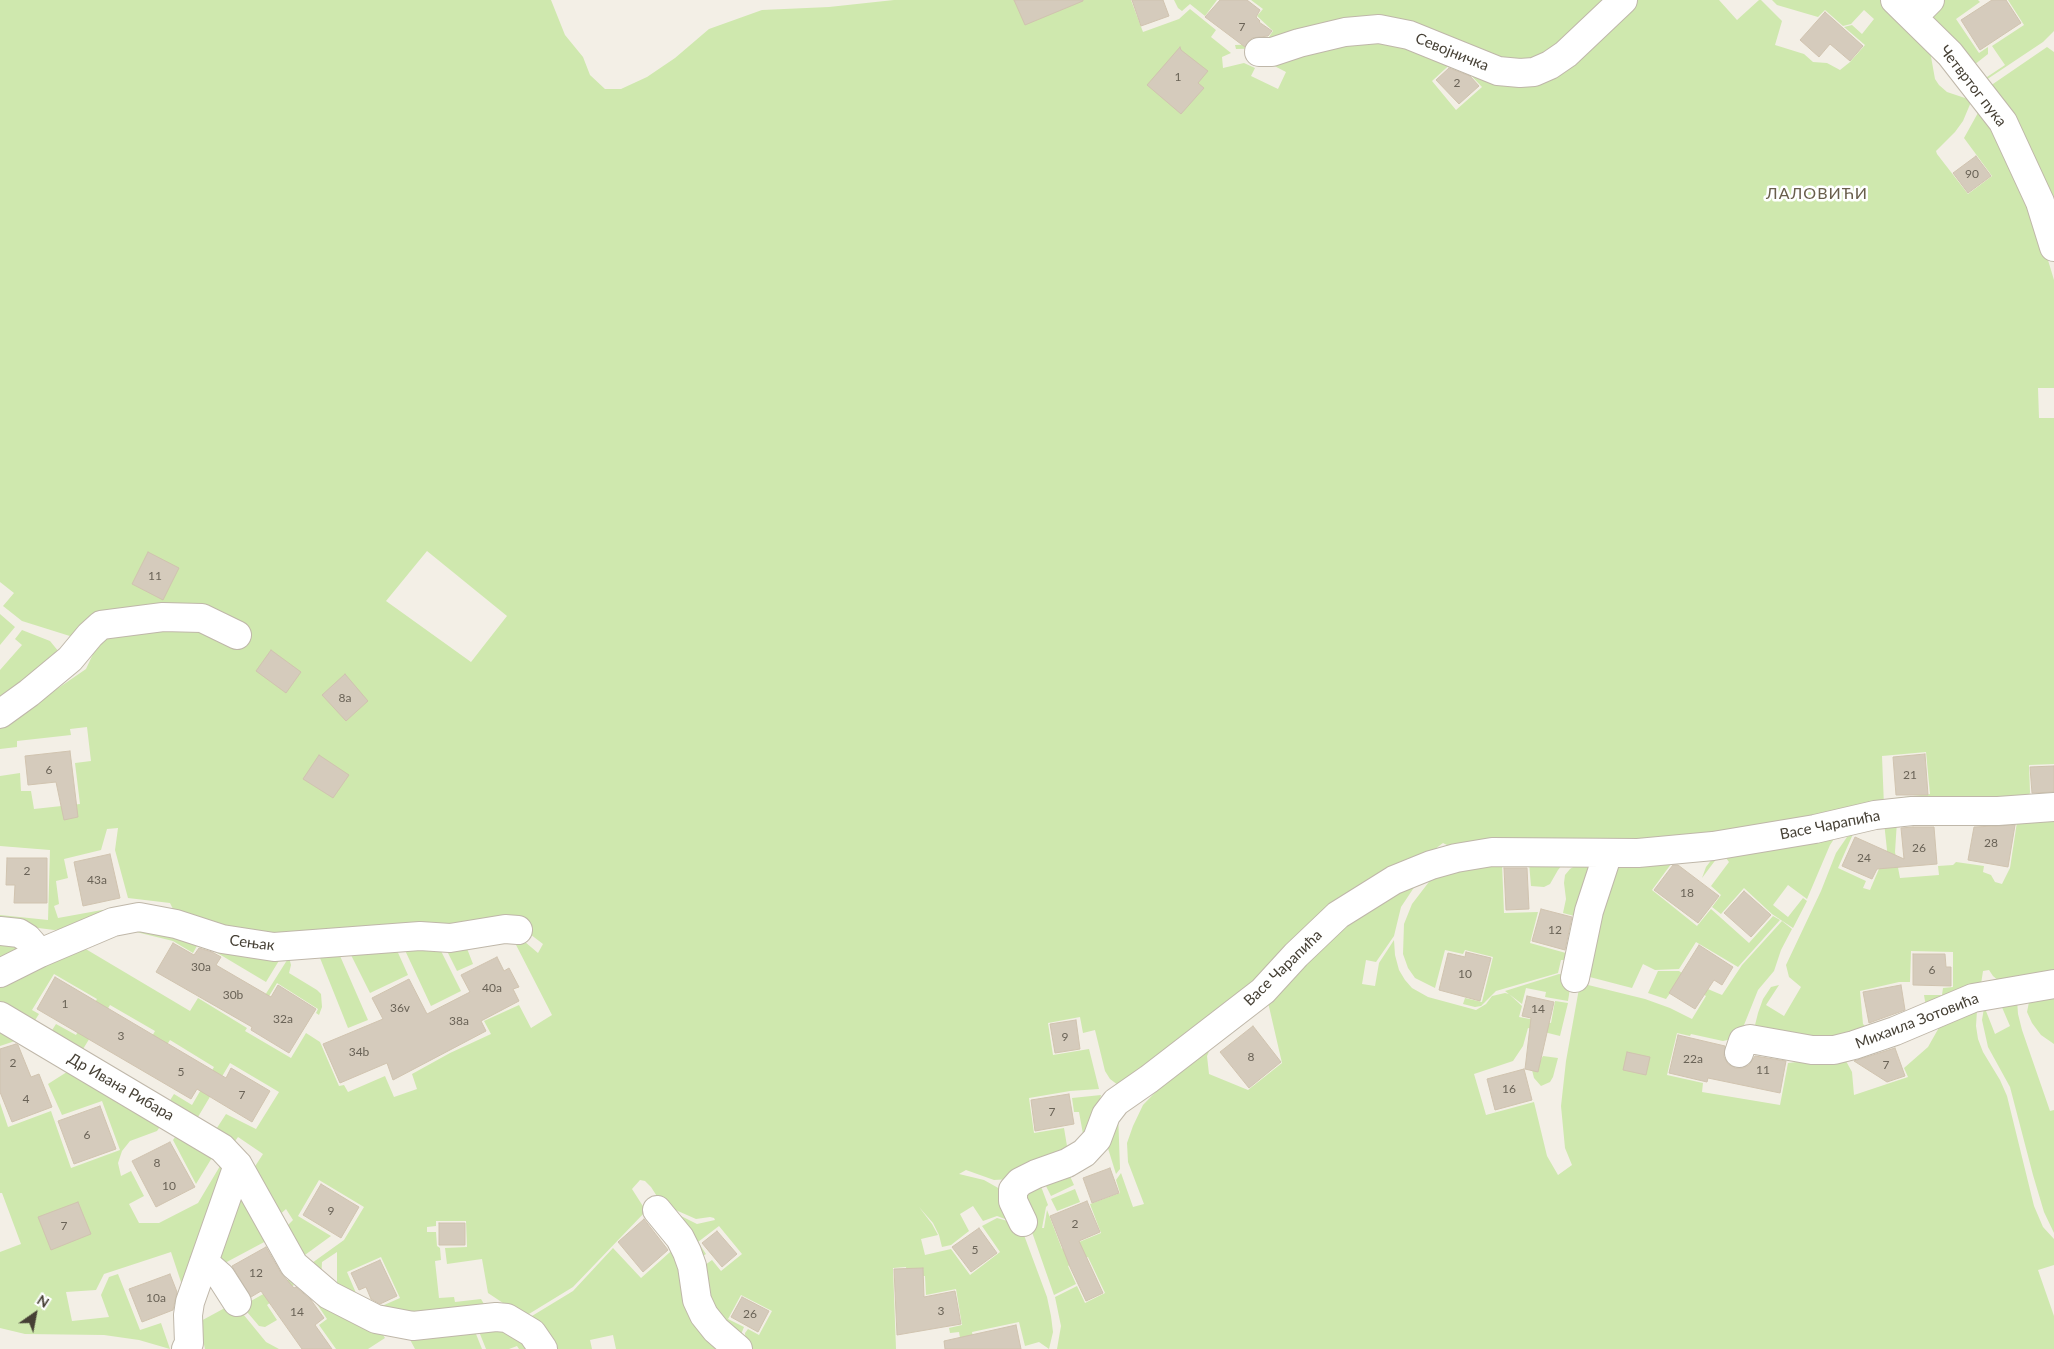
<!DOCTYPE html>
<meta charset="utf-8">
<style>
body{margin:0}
#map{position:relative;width:2054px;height:1349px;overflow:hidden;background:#f3efe6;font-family:Lato,sans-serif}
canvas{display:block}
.north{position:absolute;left:10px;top:1289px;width:50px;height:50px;-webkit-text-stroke:4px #fff;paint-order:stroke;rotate:33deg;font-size:14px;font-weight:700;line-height:20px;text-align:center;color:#464035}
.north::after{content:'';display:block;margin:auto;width:18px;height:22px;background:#464035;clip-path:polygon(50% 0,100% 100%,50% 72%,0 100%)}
</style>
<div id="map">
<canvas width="2054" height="1349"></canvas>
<div class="north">N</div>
</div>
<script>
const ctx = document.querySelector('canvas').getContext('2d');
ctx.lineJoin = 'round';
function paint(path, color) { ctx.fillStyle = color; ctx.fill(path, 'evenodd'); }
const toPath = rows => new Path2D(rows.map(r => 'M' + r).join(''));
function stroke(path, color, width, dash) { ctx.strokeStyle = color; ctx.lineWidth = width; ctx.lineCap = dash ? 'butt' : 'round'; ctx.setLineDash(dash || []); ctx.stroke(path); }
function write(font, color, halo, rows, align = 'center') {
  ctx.font = font + ' Lato,sans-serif'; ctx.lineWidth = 5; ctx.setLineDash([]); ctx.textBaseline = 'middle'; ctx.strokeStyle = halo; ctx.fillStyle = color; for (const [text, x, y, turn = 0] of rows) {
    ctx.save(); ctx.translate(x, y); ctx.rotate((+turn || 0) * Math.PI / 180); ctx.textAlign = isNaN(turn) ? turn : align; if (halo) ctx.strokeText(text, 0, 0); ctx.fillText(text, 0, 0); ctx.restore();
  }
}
paint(toPath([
 [0,0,551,0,565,35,583,57,590,75,605,89,621,89,647,77,675,58,709,29,762,10,829,7,894,0,1131,0,1143,32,1179,19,1190,9,1216,30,1211,37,1231,53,1222,57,1223,68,1244,63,1255,68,1251,76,1278,89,1286,72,1259,58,1356,34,1457,58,1432,81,1456,110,1482,87,1460,64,1513,77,1629,0,1719,0,1737,20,1759,0,1761,0,1782,21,1775,45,1804,54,1813,62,1827,63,1840,70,1850,62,1865,45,1844,27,1852,25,1862,34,1874,19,1864,10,1851,24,1843,26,1825,10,1818,17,1777,5,1772,0,1881,0,1930,51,1935,79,1939,85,1947,92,1968,99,1971,102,1963,121,1955,132,1936,151,1937,154,1968,194,1992,176,1964,138,1979,111,1986,115,2041,237,2054,280,2054,388,2038,388,2039,418,2054,418,2054,764,2029,765,2030,792,2028,803,1896,806,1895,798,1930,794,1926,752,1882,756,1884,806,1718,841,1449,846,1443,843,1260,982,1118,1085,1110,1079,1105,1071,1095,1030,1083,1033,1080,1017,1048,1023,1053,1055,1089,1049,1099,1089,1070,1091,1029,1098,1034,1133,1064,1128,1067,1146,1088,1143,1011,1179,994,1180,966,1170,959,1174,984,1180,1000,1189,1008,1220,997,1216,983,1221,973,1206,960,1214,969,1231,951,1245,942,1247,939,1235,933,1223,919,1207,932,1224,938,1235,921,1239,925,1255,951,1249,970,1275,1000,1252,982,1226,997,1218,1011,1222,1014,1234,1020,1233,1021,1227,1047,1297,1051,1316,1053,1332,1049,1349,1039,1342,1025,1346,1019,1322,972,1332,975,1349,962,1349,959,1332,950,1333,949,1328,962,1325,956,1289,926,1295,925,1276,907,1277,906,1267,893,1268,896,1349,746,1349,745,1333,748,1329,759,1335,772,1311,741,1295,728,1319,744,1327,742,1332,743,1348,708,1315,705,1265,712,1260,721,1271,742,1254,719,1226,698,1242,706,1254,703,1256,685,1237,673,1212,697,1224,715,1220,714,1218,710,1217,696,1219,662,1204,651,1187,645,1181,640,1180,632,1189,646,1211,573,1287,524,1317,488,1293,482,1259,447,1264,445,1248,467,1247,466,1221,436,1221,436,1226,427,1227,427,1232,436,1232,437,1246,440,1248,441,1260,435,1261,439,1298,454,1297,455,1302,481,1299,484,1304,482,1309,437,1320,375,1309,400,1298,381,1257,347,1272,362,1307,337,1293,337,1252,322,1262,321,1281,305,1268,344,1240,364,1207,319,1180,298,1216,331,1236,298,1260,283,1230,293,1220,286,1209,275,1219,252,1171,263,1154,238,1137,233,1144,215,1131,226,1114,256,1129,279,1092,230,1063,195,1122,167,1105,174,1094,192,1105,214,1067,170,1040,149,1073,136,1065,155,1031,110,1005,80,1054,49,1035,56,1024,76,1035,97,999,54,974,32,1010,39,1014,32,1025,0,1005,0,986,84,948,190,1011,198,998,247,1028,245,1031,291,1058,306,1033,320,1042,339,1086,344,1085,348,1092,385,1076,394,1097,417,1089,412,1074,450,1053,491,1034,484,1021,519,1005,531,1028,552,1015,513,939,518,936,538,953,543,944,505,915,461,927,278,934,223,926,174,911,170,903,128,898,115,850,118,828,107,829,101,850,64,859,68,878,56,881,59,904,54,906,58,918,102,910,113,911,63,929,54,930,0,923,0,915,48,920,50,850,0,846,0,776,20,773,21,791,31,791,34,809,80,804,75,763,91,761,87,727,70,729,71,735,17,741,17,747,0,749,0,728,86,669,99,641,73,637,22,621,3,606,14,593,0,582],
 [427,551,507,616,471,662,386,601],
 [1174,0,1217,0,1205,16,1190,4,1182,11,1178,8],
 [1251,0,1618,0,1530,66,1417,33,1272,48,1236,49,1235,45,1264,44,1273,31,1257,16,1263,9],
 [1936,0,1978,0,1980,2,1956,19,1979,53,1988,47,1988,54,1974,65,1931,16],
 [2008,0,2054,0,2054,31,2043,42,1986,80,1984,79,2005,65,1992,46,2024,25],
 [2047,47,2054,52,2054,210,1990,86],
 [0,614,15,627,0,645],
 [22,630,50,641,59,652,0,702,0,670,22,645,15,639],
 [2054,816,2054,979,2000,982,1993,976,1989,970,1983,971,1981,984,1926,1007,1924,995,1942,995,1943,988,1953,987,1953,952,1911,951,1910,982,1899,982,1860,991,1863,1024,1873,1034,1834,1043,1757,1031,1755,1025,1758,1013,1763,999,1771,987,1779,985,1766,1005,1784,1016,1801,987,1789,977,1786,965,1821,891,1836,853,1847,837,1853,834,1838,868,1866,881,1863,888,1870,890,1887,850,1884,822,1897,821,1895,852,1900,878,1939,875,1938,866,1953,865,1956,862,1984,866,1983,872,1991,875,1995,882,2002,884,2010,868,2017,822],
 [1842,827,1830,845,1807,899,1788,885,1773,905,1788,917,1803,898,1807,901,1793,928,1772,914,1744,888,1721,914,1712,907,1721,895,1711,886,1729,862,1723,854,1720,854,1702,878,1706,867,1716,854,1733,849],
 [1534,858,1567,859,1558,870,1550,884,1544,887,1531,886,1529,863,1502,864,1504,913,1538,912,1530,943,1573,955,1573,960,1561,960,1558,973,1496,991,1481,1006,1475,1007,1463,1004,1465,998,1482,1002,1493,957,1465,950,1463,954,1445,950,1435,988,1415,978,1408,968,1403,954,1404,924,1412,904,1435,874,1469,863,1491,859],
 [1595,860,1582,918,1563,913,1566,899,1564,883,1565,875,1570,869,1579,863],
 [1674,860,1652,890,1697,926,1711,909,1749,943,1773,916,1780,920,1738,967,1696,942,1679,969,1655,970,1643,964,1632,988,1582,975,1611,865],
 [1423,874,1401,907,1394,936,1376,962,1366,960,1362,984,1375,986,1379,963,1394,940,1395,955,1399,970,1405,980,1412,988,1428,997,1476,1010,1486,1004,1492,996,1505,993,1509,994,1522,1006,1519,1017,1551,1023,1555,1001,1568,1003,1560,1036,1528,1028,1523,1046,1513,1061,1474,1074,1486,1115,1534,1102,1547,1156,1558,1175,1572,1165,1565,1148,1561,1106,1566,1061,1580,983,1645,999,1670,1008,1692,1019,1706,996,1685,983,1673,989,1666,999,1648,993,1658,971,1679,971,1703,987,1722,995,1742,965,1782,921,1792,929,1781,950,1774,971,1758,990,1742,1030,1732,1039,1723,1041,1691,1034,1690,1036,1677,1033,1667,1075,1703,1083,1702,1092,1780,1105,1788,1063,1832,1058,1846,1061,1852,1072,1854,1095,1908,1077,1904,1068,1928,1047,1941,1024,1977,1010,1976,1026,1978,1039,1983,1052,2000,1080,2007,1096,2034,1206,2043,1227,2054,1239,2054,1265,2038,1270,2054,1316,2054,1349,1057,1349,1061,1326,1055,1297,1077,1286,1085,1303,1105,1293,1088,1257,1068,1266,1076,1284,1054,1295,1018,1192,1039,1181,1048,1205,1046,1207,1042,1228,1044,1228,1047,1210,1062,1249,1101,1233,1090,1204,1120,1193,1116,1180,1121,1173,1133,1207,1144,1204,1128,1162,1127,1143,1133,1126,1143,1105,1172,1075,1211,1047,1207,1056,1209,1074,1248,1090,1282,1063,1267,998,1323,939],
 [139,928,198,944,193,953,173,941,128,930],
 [2,938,21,950,0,964,0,942],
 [395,946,408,975,370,993,348,949],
 [403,946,439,947,461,991,431,1006],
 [466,946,473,964,457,971,445,947],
 [209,948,280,959,266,982],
 [337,949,368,1020,348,1028,318,953],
 [289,957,291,965,289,973,317,990,321,994,322,1007,319,1015,316,1013,318,1009,277,983,254,1021,250,1019],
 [1559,974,1572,976,1568,1001,1545,997,1546,992,1526,988,1522,1004,1505,991],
 [2054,990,2054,1044,2041,1035,2032,1023,2027,1012,2029,1002],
 [2017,1000,2018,1014,2022,1030,2050,1111,2054,1110,2054,1233,2044,1212,2033,1175,2010,1087,1988,1047,1982,1020,1984,1008,1989,1009,1986,1011,1995,1034,2010,1026,2001,1005],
 [0,1029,18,1040,0,1046],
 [1543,1056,1558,1058,1553,1077,1550,1082,1541,1086,1534,1078,1531,1066,1540,1061],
 [70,1070,162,1124,157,1131,130,1141,122,1151,118,1163,121,1176,131,1171,144,1196,129,1204,139,1223,159,1223,198,1203,223,1161,223,1183,184,1291,171,1252,104,1274,96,1290,66,1292,72,1321,109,1317,101,1295,109,1277,118,1274,140,1330,161,1323,170,1349,139,1340,104,1335,25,1334,0,1328,0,1252,21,1244,2,1193,0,1193,0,1103,8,1127,51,1111,71,1168,120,1150,102,1101,62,1115,48,1084],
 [1101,1095,1095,1122,1083,1134,1079,1112,1074,1112,1072,1098],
 [1118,1112,1120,1169,1116,1174,1106,1142],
 [178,1133,213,1156,196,1184,173,1140],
 [1069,1174,1074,1185,1051,1196,1043,1180],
 [1075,1189,1080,1202,1057,1211,1051,1199],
 [241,1197,268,1240,223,1264,219,1254],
 [679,1244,730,1349,616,1349,613,1335,590,1340,592,1349,550,1349,527,1319,573,1291,613,1248,641,1278],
 [290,1279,294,1285,267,1305,277,1320,265,1327,259,1326,242,1306],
 [322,1300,378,1327,385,1338,368,1349,336,1349,319,1325,327,1319,317,1304],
 [234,1303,266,1342,279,1349,205,1349,199,1322],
 [496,1320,536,1349,519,1349,517,1346,509,1349,486,1349,476,1324],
 [472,1324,482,1349,415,1349,406,1332]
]), '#cfe8ae');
const building = toPath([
 [1014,0,1083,0,1083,1,1025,25,1014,0],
 [1132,0,1163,0,1169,16,1141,26,1132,0],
 [1220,0,1247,0,1260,10,1256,17,1260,21,1259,22,1272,31,1268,36,1252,38,1245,47,1205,17,1220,0],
 [1992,0,2006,0,2021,23,1980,50,1961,20,1992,0],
 [1825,12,1863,46,1850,61,1830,44,1819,57,1800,40,1825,12],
 [1180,47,1181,50,1208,71,1198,83,1204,88,1181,114,1147,85,1180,47],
 [1449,68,1470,76,1479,86,1459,104,1436,80,1449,68],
 [1976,156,1991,176,1968,193,1953,173,1976,156],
 [148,552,179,568,163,600,132,584,148,552],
 [271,650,301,672,286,693,256,671,271,650],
 [345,674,368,701,346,721,322,695,345,674],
 [70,751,78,817,64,820,56,782,28,785,25,756,70,751],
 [1925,754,1928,795,1896,795,1893,757,1925,754],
 [319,755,349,775,333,798,303,779,319,755],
 [2054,766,2054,792,2032,793,2030,767,2054,766],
 [2015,825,2008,867,1968,860,1974,827,2015,825],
 [1913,827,1934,827,1937,864,1877,869,1872,879,1842,866,1855,837,1904,859,1901,828,1913,827],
 [110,854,120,898,83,906,74,862,110,854],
 [7,858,47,858,47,903,14,903,15,885,6,885,7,858],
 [1673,865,1678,865,1719,896,1698,923,1654,890,1673,865],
 [1504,868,1527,868,1529,909,1506,910,1504,868],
 [1744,891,1771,915,1751,937,1724,913,1744,891],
 [1541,909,1572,917,1565,950,1532,941,1541,909],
 [173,943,194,955,199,948,212,952,221,957,216,965,271,997,278,985,316,1009,289,1053,251,1030,252,1027,156,972,173,943],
 [1699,945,1733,967,1722,985,1714,980,1695,1009,1669,993,1699,945],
 [1466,952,1491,958,1480,1001,1439,990,1448,953,1465,957,1466,952],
 [1913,954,1945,954,1946,967,1951,967,1951,986,1913,985,1913,954],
 [497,957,504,971,509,968,519,987,513,989,519,1001,481,1021,486,1031,393,1080,387,1063,340,1083,323,1044,383,1019,372,998,409,979,427,1014,470,992,461,975,497,957],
 [55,977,226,1078,231,1068,270,1091,252,1122,197,1089,191,1099,37,1009,55,977],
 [1901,985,1905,1010,1869,1023,1863,992,1901,985],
 [1527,996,1554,1002,1538,1072,1525,1069,1531,1018,1522,1016,1527,996],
 [1076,1020,1080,1049,1055,1053,1050,1024,1076,1020],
 [1253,1026,1281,1062,1249,1088,1220,1052,1253,1026],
 [1678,1035,1725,1046,1724,1057,1728,1064,1735,1068,1743,1068,1749,1065,1755,1056,1786,1061,1780,1093,1708,1078,1707,1082,1669,1073,1678,1035],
 [16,1044,18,1045,31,1077,39,1074,52,1107,12,1122,0,1092,0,1049,16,1044],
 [1895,1048,1905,1076,1887,1082,1854,1061,1895,1048],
 [1627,1052,1650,1057,1646,1075,1623,1070,1627,1052],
 [1524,1069,1532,1100,1495,1110,1487,1079,1524,1069],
 [1069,1094,1074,1124,1035,1131,1031,1100,1069,1094],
 [100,1106,116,1149,74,1164,58,1121,100,1106],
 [170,1142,195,1187,156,1207,132,1161,170,1142],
 [1110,1168,1119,1193,1092,1203,1083,1178,1110,1168],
 [321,1184,359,1207,341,1238,303,1215,321,1184],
 [1087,1201,1100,1232,1079,1241,1103,1293,1086,1301,1070,1267,1050,1216,1087,1201],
 [78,1202,91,1234,51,1250,38,1217,78,1202],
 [644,1219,668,1250,643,1272,618,1242,644,1219],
 [439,1223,465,1223,465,1245,439,1245,439,1223],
 [979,1228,997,1253,971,1272,952,1247,979,1228],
 [717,1231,737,1254,722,1267,702,1243,717,1231],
 [266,1247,281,1273,294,1288,296,1287,311,1300,324,1318,315,1325,332,1349,302,1349,261,1291,251,1297,232,1266,266,1247],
 [380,1260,397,1296,380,1304,371,1299,366,1287,359,1290,351,1273,380,1260],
 [923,1268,924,1297,955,1291,961,1324,897,1335,894,1269,923,1268],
 [170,1274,177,1292,173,1310,142,1322,129,1289,170,1274],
 [742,1297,769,1311,758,1332,731,1317,742,1297],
 [1016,1325,1021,1349,945,1349,944,1341,1016,1325]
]);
paint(building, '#d5cbbc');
stroke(building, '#d0c3af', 1);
const minor = toPath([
 [1895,0,1950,54,2003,122,2040,202,2054,247],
 [1913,17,1930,0],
 [1259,52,1272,52,1299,43,1345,32,1379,29,1409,35,1498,71,1520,73,1534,72,1550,65,1566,54,1623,0],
 [0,714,29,693,70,659,90,635,101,625,163,617,202,618,237,635],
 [0,931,19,933,27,938,40,953],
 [0,973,40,953,113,922,139,917,176,924,222,939,274,947,420,936,450,938,505,929,518,930],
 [1575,978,1589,911,1608,853],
 [0,1016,222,1148,238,1165,294,1265,329,1295,376,1319,413,1326,496,1317,507,1318,532,1333,543,1349],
 [1739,1053,1743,1041,1750,1039,1812,1050,1834,1050,1854,1045,1895,1031,1973,998,2054,984],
 [657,1210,680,1238,687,1252,692,1266,697,1300,704,1315,716,1330,738,1349],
 [1023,1222,1013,1201,1013,1190,1020,1182,1036,1174,1067,1163,1084,1153,1097,1139,1106,1115,1116,1102,1149,1079,1263,991,1296,955,1338,915,1394,880,1431,865,1456,858,1492,852,1638,853,1713,846,1815,829,1875,815,1912,811,1998,811,2054,807],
 [204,1262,221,1277,237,1302],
 [186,1349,189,1343,188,1315,190,1302,238,1165]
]);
stroke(minor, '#bfb7a9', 30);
stroke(minor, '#fff', 28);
write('12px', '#6a6357', null, [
 ["7",1242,27],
 ["1",1178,77],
 ["2",1457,83],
 ["90",1972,174],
 ["11",155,576],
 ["8a",345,698],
 ["6",49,770],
 ["21",1910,775],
 ["28",1991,843],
 ["26",1919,848],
 ["24",1864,858],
 ["2",27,871],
 ["43a",97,880],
 ["18",1687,893],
 ["12",1555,930],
 ["30a",201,967],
 ["6",1932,970],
 ["10",1465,974],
 ["40a",492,988],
 ["30b",233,995],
 ["1",65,1004],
 ["36v",400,1008],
 ["14",1538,1009],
 ["32a",283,1019],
 ["38a",459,1021],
 ["3",121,1036],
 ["9",1065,1037],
 ["34b",359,1052],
 ["8",1251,1057],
 ["22a",1693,1059],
 ["2",13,1063],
 ["7",1886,1065],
 ["11",1763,1070],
 ["5",181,1072],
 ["16",1509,1089],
 ["7",242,1095],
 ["4",26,1099],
 ["7",1052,1112],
 ["6",87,1135],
 ["8",157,1163],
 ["10",169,1186],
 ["9",331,1211],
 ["2",1075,1224],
 ["7",64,1226],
 ["5",975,1250],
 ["12",256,1273],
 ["10a",156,1298],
 ["3",941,1311],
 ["14",297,1312],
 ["26",750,1314]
]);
write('15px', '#464035', '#fff', [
 ["Севојничка",1452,52,22],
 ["Четвртог пука",1973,86,52],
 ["Васе Чарапића",1830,825,-11],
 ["Сењак",252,943,7],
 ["Васе Чарапића",1283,968,-44],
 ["Михаила Зотовића",1917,1021,-21],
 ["Др Ивана Рибара",121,1087,30]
]);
ctx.letterSpacing = '1px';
write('16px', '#695e4c', '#fff', [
 ["ЛАЛОВИЋИ",1817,194]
]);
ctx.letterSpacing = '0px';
</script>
